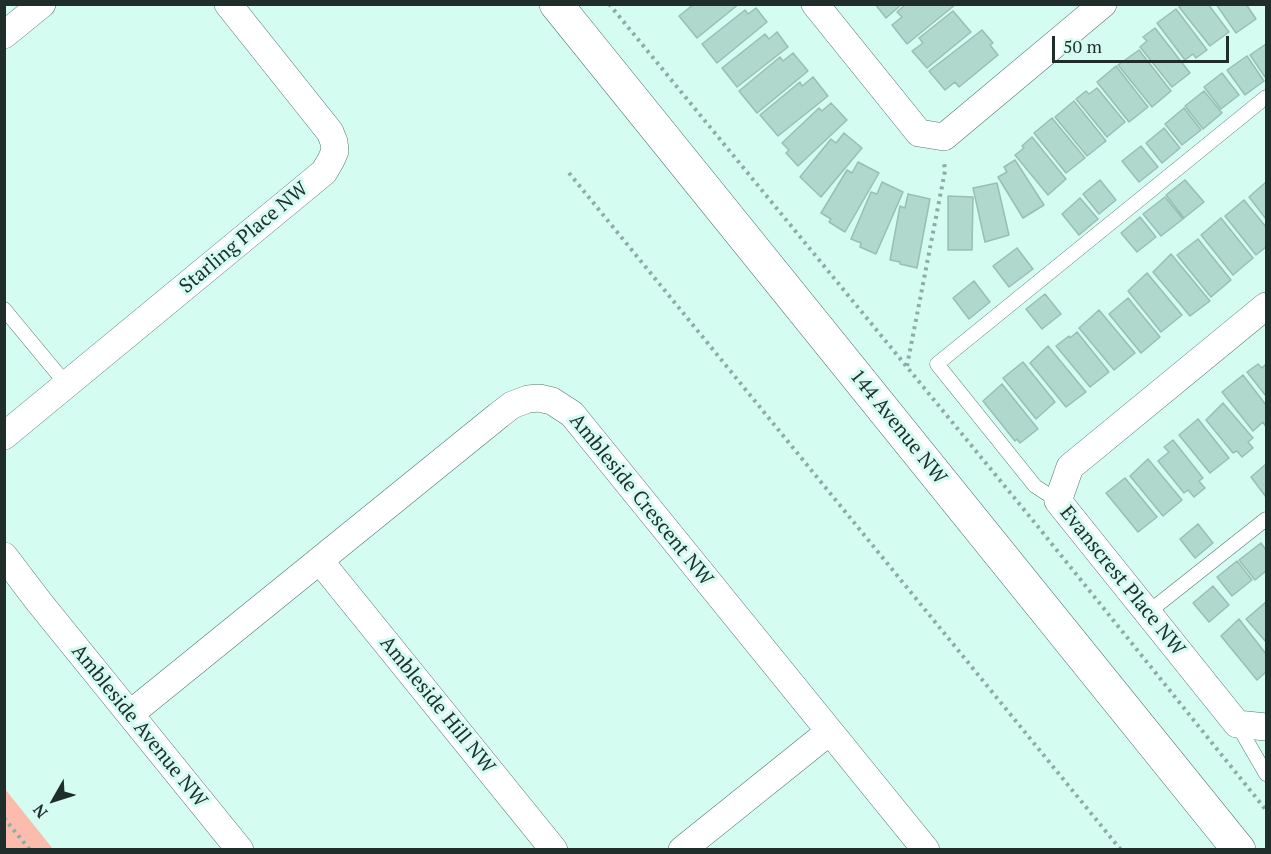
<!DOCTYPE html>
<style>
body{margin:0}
#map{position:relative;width:1271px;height:854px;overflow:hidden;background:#d5fcf1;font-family:"PT Serif",serif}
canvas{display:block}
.frame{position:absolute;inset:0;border:6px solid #1f2e2a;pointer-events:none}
.north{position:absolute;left:24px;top:770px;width:60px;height:60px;-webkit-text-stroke:4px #d5fcf1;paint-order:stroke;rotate:231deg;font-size:16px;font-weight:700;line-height:24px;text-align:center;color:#1f2e2a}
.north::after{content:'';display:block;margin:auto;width:21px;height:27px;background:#1f2e2a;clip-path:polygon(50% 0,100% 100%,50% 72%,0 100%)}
.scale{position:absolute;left:1052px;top:36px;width:177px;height:27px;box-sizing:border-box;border:3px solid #1f2e2a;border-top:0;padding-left:8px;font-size:18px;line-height:21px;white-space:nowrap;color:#1f2e2a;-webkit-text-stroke:4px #d5fcf1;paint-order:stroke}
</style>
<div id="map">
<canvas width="1271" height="854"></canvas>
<div class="frame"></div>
<div class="north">N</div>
<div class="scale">50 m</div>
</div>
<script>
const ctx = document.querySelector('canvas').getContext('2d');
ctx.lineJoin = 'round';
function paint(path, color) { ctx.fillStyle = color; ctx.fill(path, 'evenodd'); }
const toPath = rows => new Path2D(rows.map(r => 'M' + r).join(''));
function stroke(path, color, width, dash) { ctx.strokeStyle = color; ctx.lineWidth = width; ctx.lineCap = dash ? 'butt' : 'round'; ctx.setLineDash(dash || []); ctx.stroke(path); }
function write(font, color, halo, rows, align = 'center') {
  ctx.font = font + ' "PT Serif",serif'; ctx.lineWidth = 6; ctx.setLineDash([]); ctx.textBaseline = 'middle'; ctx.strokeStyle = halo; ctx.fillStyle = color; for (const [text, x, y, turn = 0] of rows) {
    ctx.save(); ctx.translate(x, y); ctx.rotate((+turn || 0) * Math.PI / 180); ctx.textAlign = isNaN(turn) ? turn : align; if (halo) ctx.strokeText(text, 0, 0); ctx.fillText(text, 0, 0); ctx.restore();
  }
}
paint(toPath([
 [5,789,53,849,5,849]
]), '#fbbcae');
const building = toPath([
 [694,4,739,4,697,38,679,16,694,4],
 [875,4,902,4,886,18,875,4],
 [906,4,956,4,907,44,892,25,902,17,897,12,906,4],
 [1182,4,1208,4,1229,32,1210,46,1179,7,1182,4],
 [1216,4,1246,4,1256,19,1236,33,1216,4],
 [756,8,767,22,717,63,702,44,745,10,748,14,756,8],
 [1176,9,1207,50,1196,58,1193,54,1185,60,1157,23,1176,9],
 [953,11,971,32,927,68,912,51,923,43,919,38,953,11],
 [1155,28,1190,73,1172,87,1140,47,1147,41,1143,37,1155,28],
 [982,30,993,43,990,45,998,55,959,87,955,82,945,90,929,71,982,30],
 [777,32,788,47,737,87,722,68,765,34,769,39,777,32],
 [1266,44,1266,75,1265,77,1250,55,1266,44],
 [1139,50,1171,91,1152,107,1118,65,1139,50],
 [793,53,808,71,757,113,739,91,780,57,783,61,793,53],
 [1247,56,1264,81,1245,95,1227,70,1247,56],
 [1116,66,1148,107,1129,122,1097,82,1116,66],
 [1222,73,1239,95,1221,109,1204,87,1222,73],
 [813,77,828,96,778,136,760,115,800,82,802,86,813,77],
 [1097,88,1125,122,1107,137,1076,99,1086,91,1089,94,1097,88],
 [1204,91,1222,113,1203,129,1185,106,1204,91],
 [1074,101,1106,141,1087,156,1055,117,1074,101],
 [831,103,847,120,798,166,786,153,789,150,782,143,819,108,822,111,831,103],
 [1184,108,1201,130,1182,145,1165,124,1184,108],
 [1052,118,1085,158,1066,173,1034,133,1052,118],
 [1164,128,1180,148,1162,163,1146,143,1164,128],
 [844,133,862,148,821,197,800,177,831,139,836,143,844,133],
 [1032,137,1066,179,1048,195,1015,155,1024,148,1022,146,1032,137],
 [1141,146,1158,167,1139,182,1122,161,1141,146],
 [1015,160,1044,205,1023,218,998,177,1007,172,1004,167,1015,160],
 [858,162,879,173,845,232,829,222,831,219,821,213,847,170,852,173,858,162],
 [1100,180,1116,200,1099,214,1083,194,1100,180],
 [1185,180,1204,202,1184,218,1166,195,1185,180],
 [882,182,903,192,876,254,860,247,861,243,851,239,871,192,877,194,882,182],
 [1266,182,1266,219,1249,197,1266,182],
 [997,183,1009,235,985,242,973,188,997,183],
 [908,194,930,199,917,268,900,264,900,262,890,260,900,206,905,208,908,194],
 [948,196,973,197,972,250,948,250,948,196],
 [1165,197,1183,219,1161,236,1143,214,1165,197],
 [1080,198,1098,219,1079,235,1062,214,1080,198],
 [1244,200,1266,227,1266,247,1256,255,1225,216,1244,200],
 [1140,217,1156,237,1137,252,1121,233,1140,217],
 [1221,218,1253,258,1233,275,1201,235,1221,218],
 [1198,239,1231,280,1211,297,1177,255,1198,239],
 [1017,248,1033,269,1009,287,993,266,1017,248],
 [1171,254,1210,301,1190,316,1153,272,1171,254],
 [1147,273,1182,315,1161,332,1128,291,1147,273],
 [974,281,990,302,969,319,953,298,974,281],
 [1045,294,1061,314,1042,329,1026,309,1045,294],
 [1128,298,1160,337,1141,353,1109,314,1128,298],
 [1099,310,1135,353,1114,370,1079,328,1099,310],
 [1077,332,1109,372,1090,387,1056,346,1069,336,1070,338,1077,332],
 [1048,346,1086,392,1066,407,1030,363,1048,346],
 [1023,362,1055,402,1036,419,1003,378,1023,362],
 [1258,364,1262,368,1266,364,1266,396,1247,372,1258,364],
 [1243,375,1266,405,1266,427,1263,422,1253,431,1222,392,1243,375],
 [1002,384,1038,429,1020,443,1017,439,1015,441,983,401,1002,384],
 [1223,403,1253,438,1248,442,1253,448,1242,457,1237,451,1233,453,1206,420,1223,403],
 [1198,419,1229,458,1210,473,1179,435,1198,419],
 [1173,440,1203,478,1199,481,1205,488,1194,497,1188,490,1184,493,1158,461,1169,452,1164,447,1173,440],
 [1148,459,1182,500,1163,516,1130,476,1148,459],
 [1266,464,1266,497,1251,477,1266,464],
 [1125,478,1157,517,1138,532,1106,493,1125,478],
 [1198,524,1213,543,1195,558,1180,539,1198,524],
 [1261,543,1266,550,1266,571,1255,580,1239,560,1261,543],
 [1237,561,1252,580,1232,596,1217,577,1237,561],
 [1213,586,1229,605,1209,622,1193,603,1213,586],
 [1266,602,1266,642,1246,619,1266,602],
 [1239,619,1266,654,1266,672,1257,680,1221,636,1239,619]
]);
paint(building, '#b1d8cd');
stroke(building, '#99bfb4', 1.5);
const service = toPath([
 [4,309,67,385],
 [1058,501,1035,486,937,364,1266,97],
 [1146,614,1266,519],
 [1237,724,1266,774]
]);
const minor = toPath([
 [815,4,919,133,944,137,1103,4],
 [4,35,42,4],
 [1266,306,1070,467,1058,501,1237,724,1266,727],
 [4,436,324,172,331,160,335,151,334,142,330,132,228,4],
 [4,556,39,602,240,850],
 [320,561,554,850],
 [130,714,499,415,512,405,528,399,539,398,552,401,572,414,926,850],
 [682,850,829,732]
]);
const secondary = toPath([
 [556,4,1239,850]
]);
stroke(service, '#54786e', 15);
stroke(minor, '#54786e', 28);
stroke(secondary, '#54786e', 34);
stroke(toPath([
 [609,4,1035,523,1266,810],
 [569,173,1121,850],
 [907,366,945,171,944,161],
 [4,818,30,850]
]), '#8eaca4', 4, [3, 4.5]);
stroke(service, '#fff', 14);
stroke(minor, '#fff', 27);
stroke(secondary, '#fff', 33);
write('20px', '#1f2e2a', '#d5fcf1', [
 ["Starling Place NW",244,238,-40],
 ["144 Avenue NW",898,427,51],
 ["Ambleside Crescent NW",641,500,51],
 ["Evanscrest Place NW",1122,581,51],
 ["Ambleside Hill NW",437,705,51],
 ["Ambleside Avenue NW",139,726,51]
]);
</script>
